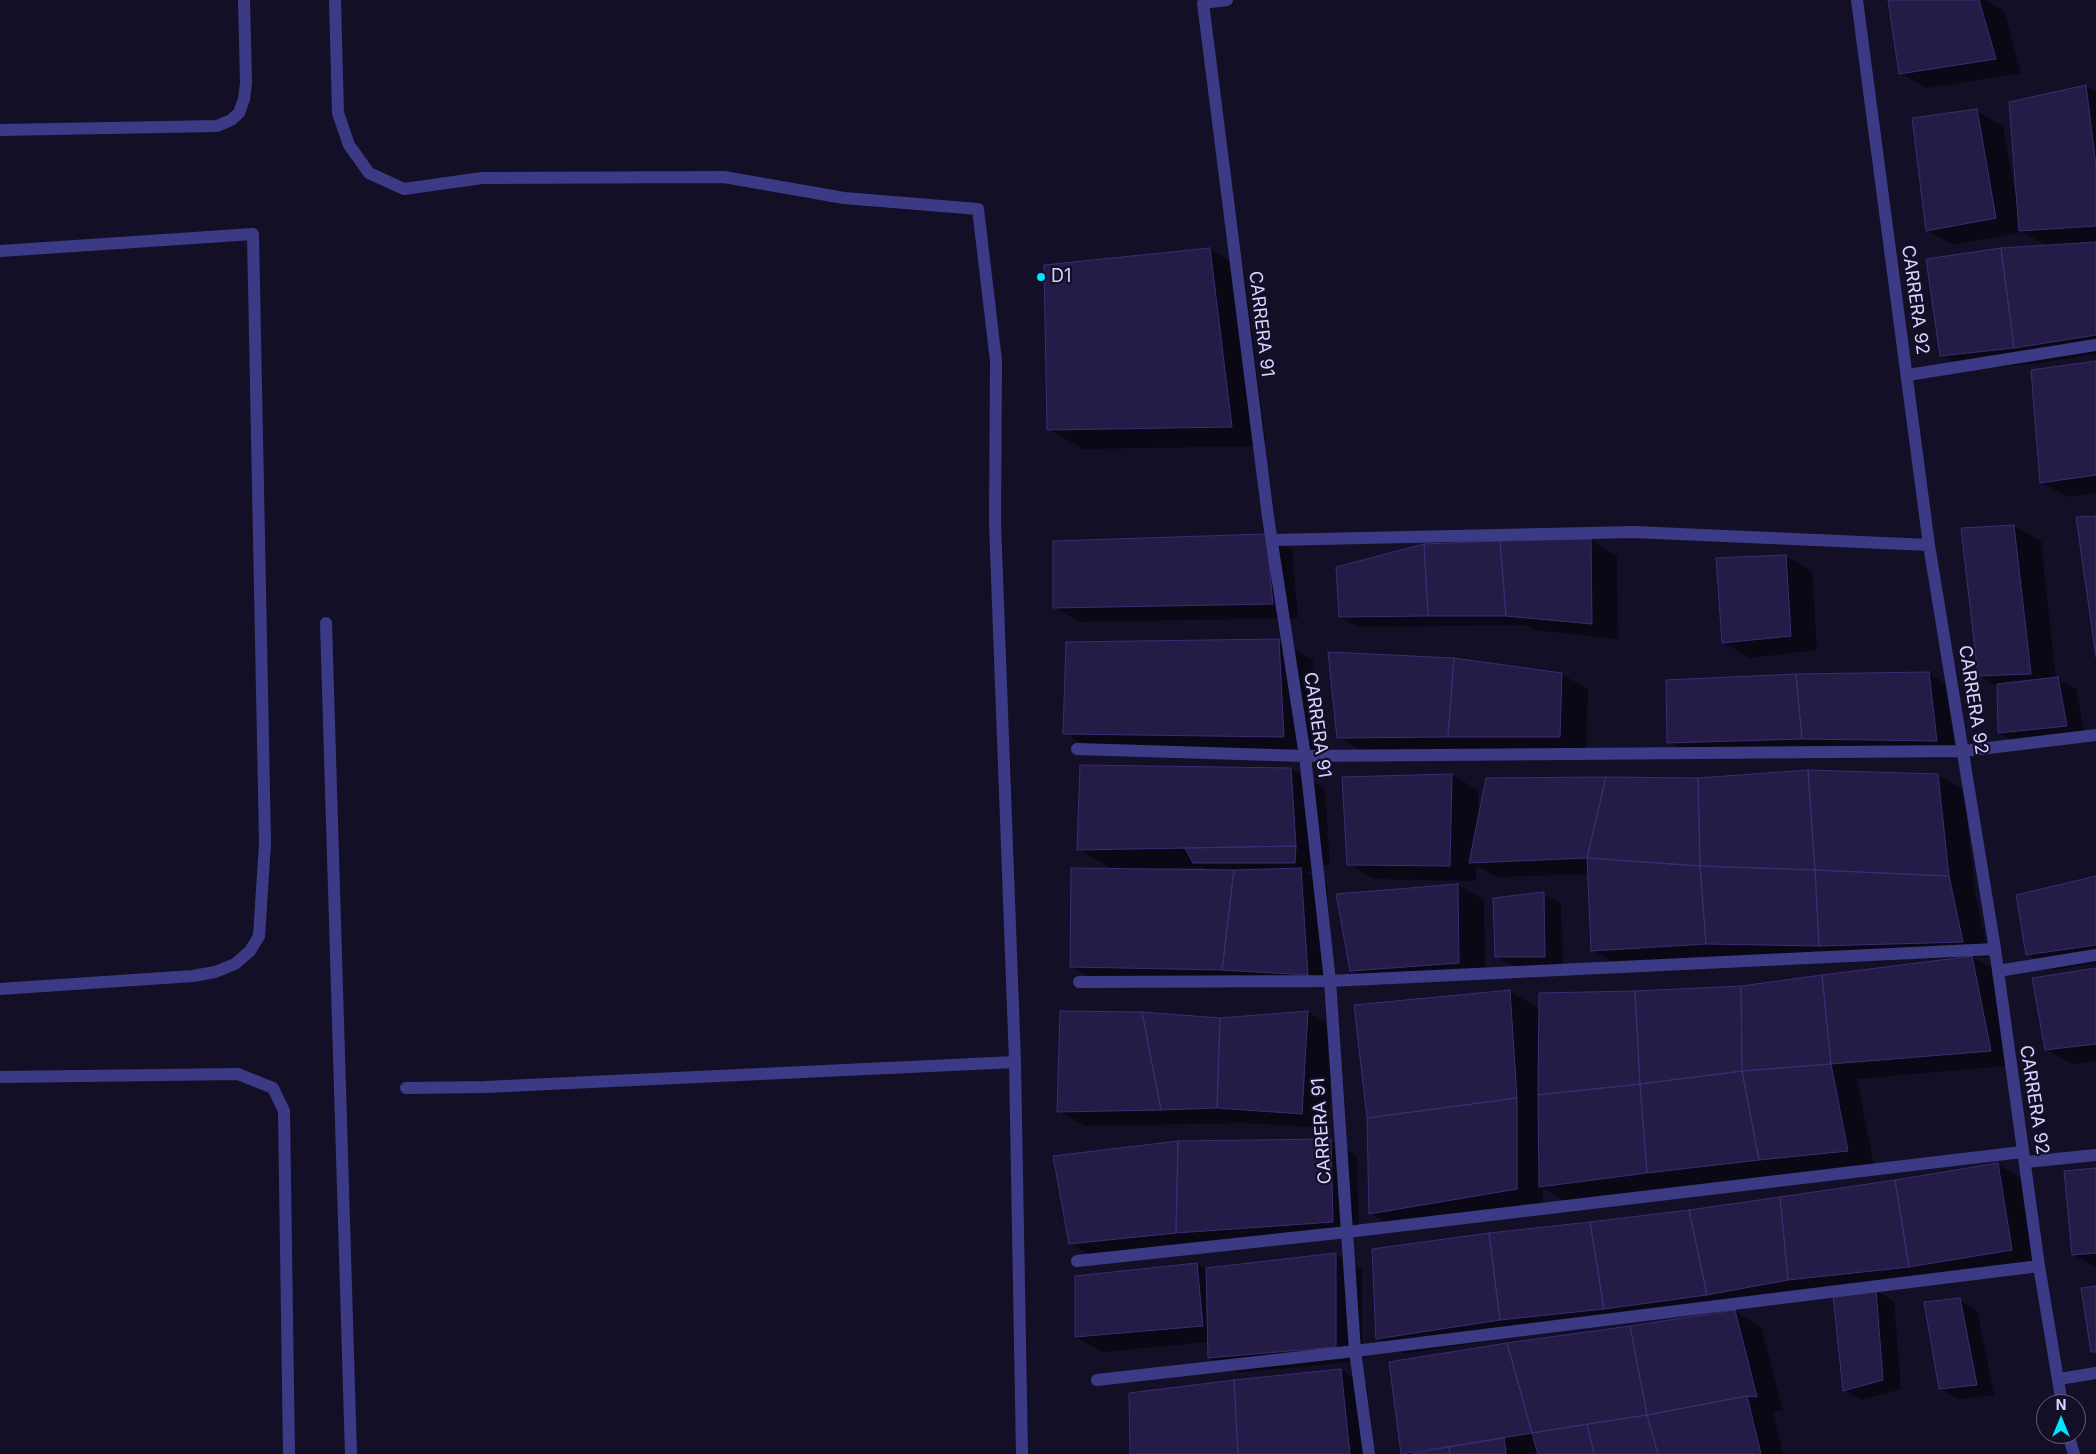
<!DOCTYPE html>
<style>
body{margin:0}
#map{position:relative;width:2096px;height:1454px;overflow:hidden;background:#130f26;font-family:Inter,sans-serif}
canvas{display:block}
.north{position:absolute;left:2036px;top:1394px;width:50px;height:50px;box-sizing:border-box;background:#130f26;border:1px solid #625e7d;border-radius:50%;rotate:0deg;font-size:14px;font-weight:700;line-height:20px;text-align:center;color:#d9d4ff}
.north::after{content:'';display:block;margin:auto;width:18px;height:22px;background:#00e5ff;clip-path:polygon(50% 0,100% 100%,50% 72%,0 100%)}
</style>
<div id="map">
<canvas width="2096" height="1454"></canvas>
<div class="north">N</div>
</div>
<script>
const ctx = document.querySelector('canvas').getContext('2d');
ctx.lineJoin = 'round';
function paint(path, color) { ctx.fillStyle = color; ctx.fill(path, 'evenodd'); }
const toPath = rows => new Path2D(rows.map(r => 'M' + r).join(''));
function stroke(path, color, width, dash) { ctx.strokeStyle = color; ctx.lineWidth = width; ctx.lineCap = dash ? 'butt' : 'round'; ctx.setLineDash(dash || []); ctx.stroke(path); }
function write(font, color, halo, rows, align = 'center') {
  ctx.font = font + ' Inter,sans-serif'; ctx.lineWidth = 4.5; ctx.setLineDash([]); ctx.textBaseline = 'middle'; ctx.strokeStyle = halo; ctx.fillStyle = color; for (const [text, x, y, turn = 0] of rows) {
    ctx.save(); ctx.translate(x, y); ctx.rotate((+turn || 0) * Math.PI / 180); ctx.textAlign = isNaN(turn) ? turn : align; if (halo) ctx.strokeText(text, 0, 0); ctx.fillText(text, 0, 0); ctx.restore();
  }
}
paint(toPath([
 [1906,0,1985,0,2004,11,2021,73,1927,88,1900,73],
 [2085,86,2096,92,2096,354,2041,363,1968,370,1942,355,2048,246,2021,231,2022,232,1953,245,1927,230,1976,111,2003,126,2016,199,2017,198],
 [1209,249,1244,269,1266,446,1083,449,1048,429],
 [2096,362,2096,493,2068,497,2041,482],
 [2014,526,2041,541,2056,679,2076,689,2085,736,2017,743,1999,733,1998,687,1979,675,1962,530],
 [1265,535,1292,550,1298,618,1080,622,1054,607],
 [1591,540,1617,556,1618,639,1534,630,1525,625,1358,627,1340,617,1424,545],
 [1786,556,1812,571,1817,650,1749,658,1723,642],
 [1279,640,1313,660,1318,756,1098,753,1064,733],
 [1928,673,1955,689,1963,755,1694,757,1668,742],
 [1561,674,1588,689,1586,752,1365,752,1338,737],
 [1291,769,1325,789,1330,865,1313,865,1313,872,1305,872,1327,885,1333,989,1250,984,1097,982,1071,966,1114,870,1079,849],
 [1204,867,1210,871,1162,870,1162,868],
 [1452,775,1478,790,1479,819,1698,779,1937,775,1964,790,1975,892,1989,957,1972,957,1999,972,2016,1065,1857,1079,1874,1166,1566,1202,1543,1188,1543,1204,1396,1228,1370,1213,1509,991,1541,1009,1741,988,1954,959,1954,958,1618,965,1592,950,1589,874,1497,877,1477,866,1476,881,1374,879,1348,864],
 [2096,877,2096,963,2054,970,2027,954],
 [1458,885,1484,900,1485,977,1378,985,1351,970,1337,895],
 [1543,894,1561,904,1563,966,1514,966,1496,956],
 [2096,969,2096,1061,2072,1064,2046,1049],
 [1308,1012,1334,1027,1328,1128,1244,1123,1085,1126,1058,1111],
 [1331,1141,1357,1156,1359,1237,1203,1247,1096,1258,1070,1243,1178,1142],
 [1997,1164,2024,1180,2038,1265,1733,1310,1761,1327,1783,1411,1773,1411,1783,1454,1539,1454,1538,1451,1522,1454,1402,1454,1708,1315,1708,1313,1527,1335,1404,1354,1378,1338,1688,1211,1895,1181],
 [2096,1169,2096,1268,2073,1254],
 [1336,1254,1362,1270,1362,1361,1236,1373,1210,1358,1209,1342,1103,1352,1076,1337,1197,1264,1207,1270],
 [1876,1291,1894,1301,1901,1389,1861,1400,1844,1390],
 [1959,1300,1977,1310,1994,1395,1958,1399,1940,1388],
 [1341,1370,1367,1386,1375,1454,1131,1454]
]), '#0007');
const building = toPath([
 [1888,0,1979,0,1996,59,1899,74,1888,0],
 [2086,85,2096,166,2096,226,2019,231,2009,102,2086,85],
 [1977,109,1996,218,1926,231,1912,118,1977,109],
 [2096,242,2096,335,2014,348,2001,248,2096,242],
 [1210,248,1232,427,1047,430,1044,265,1210,248],
 [2001,248,2014,348,1940,356,1926,259,2001,248],
 [2096,361,2096,475,2040,483,2031,370,2096,361],
 [2096,516,2096,657,2076,517,2096,516],
 [2014,525,2031,674,1978,676,1961,528,2014,525],
 [1266,534,1273,604,1053,608,1053,541,1266,534],
 [1591,539,1592,624,1506,616,1500,541,1591,539],
 [1500,541,1506,616,1428,616,1424,544,1500,541],
 [1424,544,1428,616,1339,617,1336,567,1424,544],
 [1786,555,1791,636,1722,643,1716,558,1786,555],
 [1279,639,1284,737,1063,734,1066,642,1279,639],
 [1328,652,1454,658,1448,737,1337,738,1328,652],
 [1454,658,1562,673,1560,737,1448,737,1454,658],
 [1929,672,1937,741,1802,739,1796,674,1929,672],
 [1796,674,1802,739,1667,743,1666,680,1796,674],
 [2058,677,2067,726,1998,733,1997,684,2058,677],
 [1080,765,1291,768,1296,846,1077,850,1080,765],
 [1808,770,1815,870,1700,866,1698,778,1808,770],
 [1808,770,1938,774,1949,876,1815,870,1808,770],
 [1452,774,1450,866,1347,865,1342,777,1452,774],
 [1606,777,1698,778,1700,866,1587,858,1606,777],
 [1606,777,1587,858,1469,863,1486,778,1606,777],
 [1296,846,1295,863,1193,863,1185,848,1296,846],
 [1587,858,1700,866,1706,944,1591,951,1587,858],
 [1700,866,1815,870,1819,946,1706,944,1700,866],
 [1071,868,1234,870,1222,970,1070,967,1071,868],
 [1301,868,1308,975,1222,970,1234,870,1301,868],
 [1815,870,1949,876,1963,942,1819,946,1815,870],
 [2096,876,2096,945,2026,955,2016,895,2096,876],
 [1458,884,1459,963,1350,971,1336,894,1458,884],
 [1544,892,1545,957,1495,957,1493,898,1544,892],
 [1972,956,1991,1051,1831,1064,1822,975,1972,956],
 [2096,968,2096,1044,2045,1050,2032,978,2096,968],
 [1822,975,1831,1064,1742,1071,1741,986,1822,975],
 [1741,986,1742,1071,1640,1084,1635,991,1741,986],
 [1510,990,1517,1098,1367,1118,1354,1005,1510,990],
 [1635,991,1640,1084,1538,1095,1539,993,1635,991],
 [1060,1011,1142,1012,1161,1110,1057,1112,1060,1011],
 [1308,1011,1302,1114,1217,1108,1220,1018,1308,1011],
 [1142,1012,1220,1018,1217,1108,1161,1110,1142,1012],
 [1831,1064,1848,1151,1759,1160,1742,1071,1831,1064],
 [1742,1071,1759,1160,1647,1173,1640,1084,1742,1071],
 [1640,1084,1647,1173,1539,1187,1538,1095,1640,1084],
 [1517,1098,1517,1189,1369,1214,1367,1118,1517,1098],
 [1331,1139,1333,1222,1176,1233,1178,1141,1331,1139],
 [1178,1141,1176,1233,1069,1244,1053,1156,1178,1141],
 [1998,1163,2012,1250,1909,1267,1895,1180,1998,1163],
 [2096,1168,2096,1253,2072,1255,2064,1171,2096,1168],
 [1895,1180,1909,1267,1788,1280,1780,1197,1895,1180],
 [1780,1197,1788,1280,1707,1295,1689,1210,1780,1197],
 [1689,1210,1707,1295,1604,1309,1590,1222,1689,1210],
 [1590,1222,1604,1309,1500,1320,1489,1233,1590,1222],
 [1489,1233,1500,1320,1376,1339,1372,1249,1489,1233],
 [1336,1253,1336,1347,1208,1358,1206,1268,1336,1253],
 [1197,1263,1203,1326,1075,1337,1075,1276,1197,1263],
 [2096,1286,2096,1352,2091,1352,2081,1288,2096,1286],
 [1876,1290,1883,1380,1843,1391,1833,1296,1876,1290],
 [1960,1298,1977,1385,1939,1389,1924,1302,1960,1298],
 [1735,1310,1757,1397,1747,1396,1647,1415,1630,1326,1735,1310],
 [1630,1326,1647,1415,1532,1433,1507,1343,1630,1326],
 [1507,1343,1532,1433,1401,1454,1389,1362,1507,1343],
 [1341,1369,1350,1454,1238,1454,1234,1380,1341,1369],
 [1234,1380,1238,1454,1130,1454,1129,1393,1234,1380],
 [1747,1396,1761,1454,1658,1454,1647,1415,1747,1396],
 [1647,1415,1658,1454,1594,1454,1587,1424,1647,1415],
 [1587,1424,1594,1454,1538,1454,1532,1433,1587,1424],
 [1504,1438,1506,1454,1450,1454,1449,1447,1504,1438],
 [1449,1447,1450,1454,1412,1454,1449,1447]
]);
paint(building, '#241b47');
stroke(building, '#3b2d73', 1);
stroke(toPath([
 [335,0,338,113,349,145,369,173,404,189,482,178,724,177,844,198,978,209,996,361,995,523,1015,1062,1022,1454],
 [1227,0,1203,3,1268,517,1305,756,1330,981,1355,1351,1369,1454],
 [1857,0,1929,545,1995,949,2039,1266,2062,1404],
 [0,130,217,126,231,120,239,113,244,99,246,83,244,0],
 [0,251,253,234,265,843,259,936,250,951,235,964,215,972,193,976,0,989],
 [1908,375,2096,345],
 [1273,540,1634,532,1929,545],
 [326,623,351,1454],
 [1077,749,1305,756,1964,751,2096,735],
 [1998,971,2096,955],
 [1079,982,1330,981,1995,949],
 [0,1077,238,1074,273,1088,284,1111,289,1454],
 [406,1088,485,1087,1015,1062],
 [2026,1162,2096,1155],
 [1077,1261,1347,1232,2022,1152],
 [2059,1379,2096,1373],
 [1097,1380,1355,1351,2039,1266],
 [2068,1434,2074,1454]
]), '#3d3a85', 12);
for (const [x, y, r, color] of [
 [1041,277,5,"#00e5ff"]
]) { const dot = new Path2D(); dot.arc(x, y, r, 0, 2 * Math.PI); ctx.fillStyle = color; ctx.fill(dot); stroke(dot, '#130f26', 2); }
write('18px', '#d9d4ff', '#130f26', [
 ["D1",1051,277]
], 'left');
write('18px', '#d9d4ff', '#130f26', [
 ["CARRERA 92",1915,300,82],
 ["CARRERA 91",1261,324,83],
 ["CARRERA 92",1973,700,81],
 ["CARRERA 91",1317,725,82],
 ["CARRERA 92",2034,1100,81],
 ["CARRERA 91",1322,1131,-94]
]);
</script>
